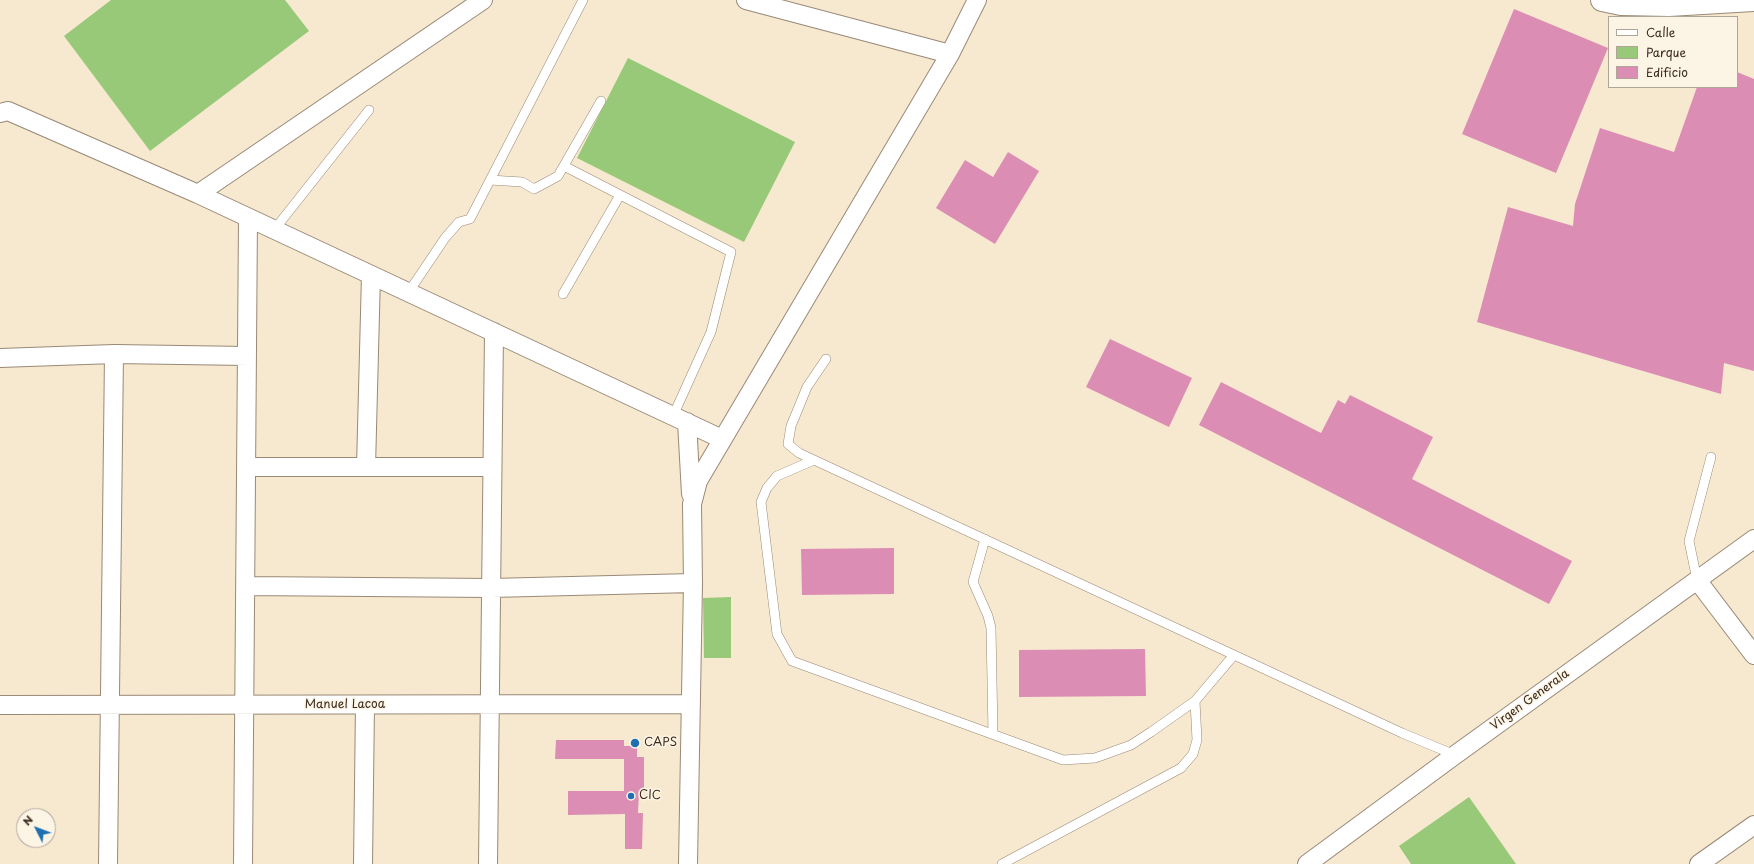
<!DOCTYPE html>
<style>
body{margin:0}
#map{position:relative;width:1754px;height:864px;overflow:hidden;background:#f7e8d0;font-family:"Playpen Sans",sans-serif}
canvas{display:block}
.legend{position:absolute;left:1608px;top:16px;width:130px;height:72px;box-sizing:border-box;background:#fcf5e5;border:1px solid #afa495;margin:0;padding:5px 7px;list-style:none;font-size:12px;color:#3b2a1e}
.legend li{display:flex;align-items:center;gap:8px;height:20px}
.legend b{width:20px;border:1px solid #afa495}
.north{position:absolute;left:16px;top:808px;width:40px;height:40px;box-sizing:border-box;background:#fcf5e5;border:1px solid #afa495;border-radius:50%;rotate:312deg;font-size:11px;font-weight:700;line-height:16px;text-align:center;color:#3b2a1e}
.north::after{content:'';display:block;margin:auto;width:14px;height:18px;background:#1f6fb2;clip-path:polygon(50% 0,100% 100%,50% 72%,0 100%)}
</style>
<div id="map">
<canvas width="1754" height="864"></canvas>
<ul class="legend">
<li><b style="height:5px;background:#fff"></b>Calle</li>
<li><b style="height:11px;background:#97c979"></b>Parque</li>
<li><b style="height:11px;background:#dc8db4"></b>Edificio</li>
</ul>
<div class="north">N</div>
</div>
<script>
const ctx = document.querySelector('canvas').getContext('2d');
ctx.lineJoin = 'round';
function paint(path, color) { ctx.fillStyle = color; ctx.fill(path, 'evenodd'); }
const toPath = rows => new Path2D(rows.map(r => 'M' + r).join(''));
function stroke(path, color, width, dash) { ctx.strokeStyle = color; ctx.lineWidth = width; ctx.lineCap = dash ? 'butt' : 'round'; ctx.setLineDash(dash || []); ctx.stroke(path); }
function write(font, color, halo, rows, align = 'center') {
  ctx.font = font + ' "Playpen Sans",sans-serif'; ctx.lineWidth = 3; ctx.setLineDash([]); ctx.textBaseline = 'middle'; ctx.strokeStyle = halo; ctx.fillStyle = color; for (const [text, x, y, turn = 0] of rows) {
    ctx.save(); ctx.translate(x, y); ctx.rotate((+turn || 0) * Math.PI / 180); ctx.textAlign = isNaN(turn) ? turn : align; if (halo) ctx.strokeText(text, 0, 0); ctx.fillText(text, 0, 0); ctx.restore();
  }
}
paint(toPath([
 [111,0,285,0,309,31,150,151,64,36],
 [628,58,795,142,744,242,577,158],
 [731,597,731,658,704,658,703,598],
 [1469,797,1516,864,1411,864,1399,846]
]), '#97c979');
paint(toPath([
 [1514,9,1608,48,1556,173,1462,134],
 [1737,72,1754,79,1754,371,1724,363,1721,394,1477,322,1508,207,1573,226,1575,204,1600,128,1674,152,1697,87,1737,87],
 [1008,152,1039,171,995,244,936,208,965,160,993,177],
 [1110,339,1192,378,1169,427,1086,387],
 [1221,382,1321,433,1338,400,1345,404,1350,395,1433,437,1412,479,1572,561,1549,604,1199,425],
 [894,548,894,594,802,595,801,549],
 [1145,649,1146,696,1019,697,1019,650],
 [556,740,624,740,624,746,637,746,637,757,644,757,644,792,639,792,638,813,643,813,642,849,625,849,625,814,568,815,568,791,624,791,624,759,555,759]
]), '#dc8db4');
const service = toPath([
 [564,166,731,252,711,332,673,416],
 [490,180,522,182,534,189,558,176,601,101],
 [274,230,369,110],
 [408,293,445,238,459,222,470,219,583,0],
 [563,294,620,195],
 [826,359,807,387,791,426,788,444,799,453,1402,733,1455,755],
 [814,460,777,476,767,488,761,502,777,634,792,661,1063,760,1095,758,1131,745,1151,732,1195,701,1234,655],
 [985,539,973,582,988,616,991,628,993,734],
 [1697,580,1689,541,1711,457],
 [1002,864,1181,768,1193,754,1197,740,1195,701]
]);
const minor = toPath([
 [746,0,950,54],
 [0,113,8,111,198,194,722,439],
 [198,194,483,0],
 [0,358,114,354,247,356],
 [687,422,691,494],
 [247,467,492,467],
 [366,467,371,275],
 [1697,580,1754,655],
 [246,586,491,588,693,583],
 [0,705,691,704],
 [108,864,114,354],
 [243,864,248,218],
 [363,864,365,705],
 [488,864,494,332],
 [688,864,693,583,692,504,698,481,950,54,977,0],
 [1307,864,1455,755,1754,539],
 [1699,864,1754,825]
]);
const secondary = toPath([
 [1602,0,1621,4,1669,5,1754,0]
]);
stroke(service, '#998977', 10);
stroke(minor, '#998977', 20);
stroke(secondary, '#998977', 24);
stroke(service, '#fff', 9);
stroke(minor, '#fff', 18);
stroke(secondary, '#fff', 22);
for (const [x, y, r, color] of [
 [635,743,5,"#1f6fb2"],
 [631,796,4,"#1f6fb2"]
]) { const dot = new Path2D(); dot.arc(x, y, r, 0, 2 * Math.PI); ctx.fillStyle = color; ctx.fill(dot); stroke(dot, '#fcf5e5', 1.5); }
write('12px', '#3b2a1e', '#fcf5e5', [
 ["Virgen Generala",1530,700,-36],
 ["Manuel Lacoa",345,705]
]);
write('12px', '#3b2a1e', '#fcf5e5', [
 ["CAPS",644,743],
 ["CIC",639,796]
], 'left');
</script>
